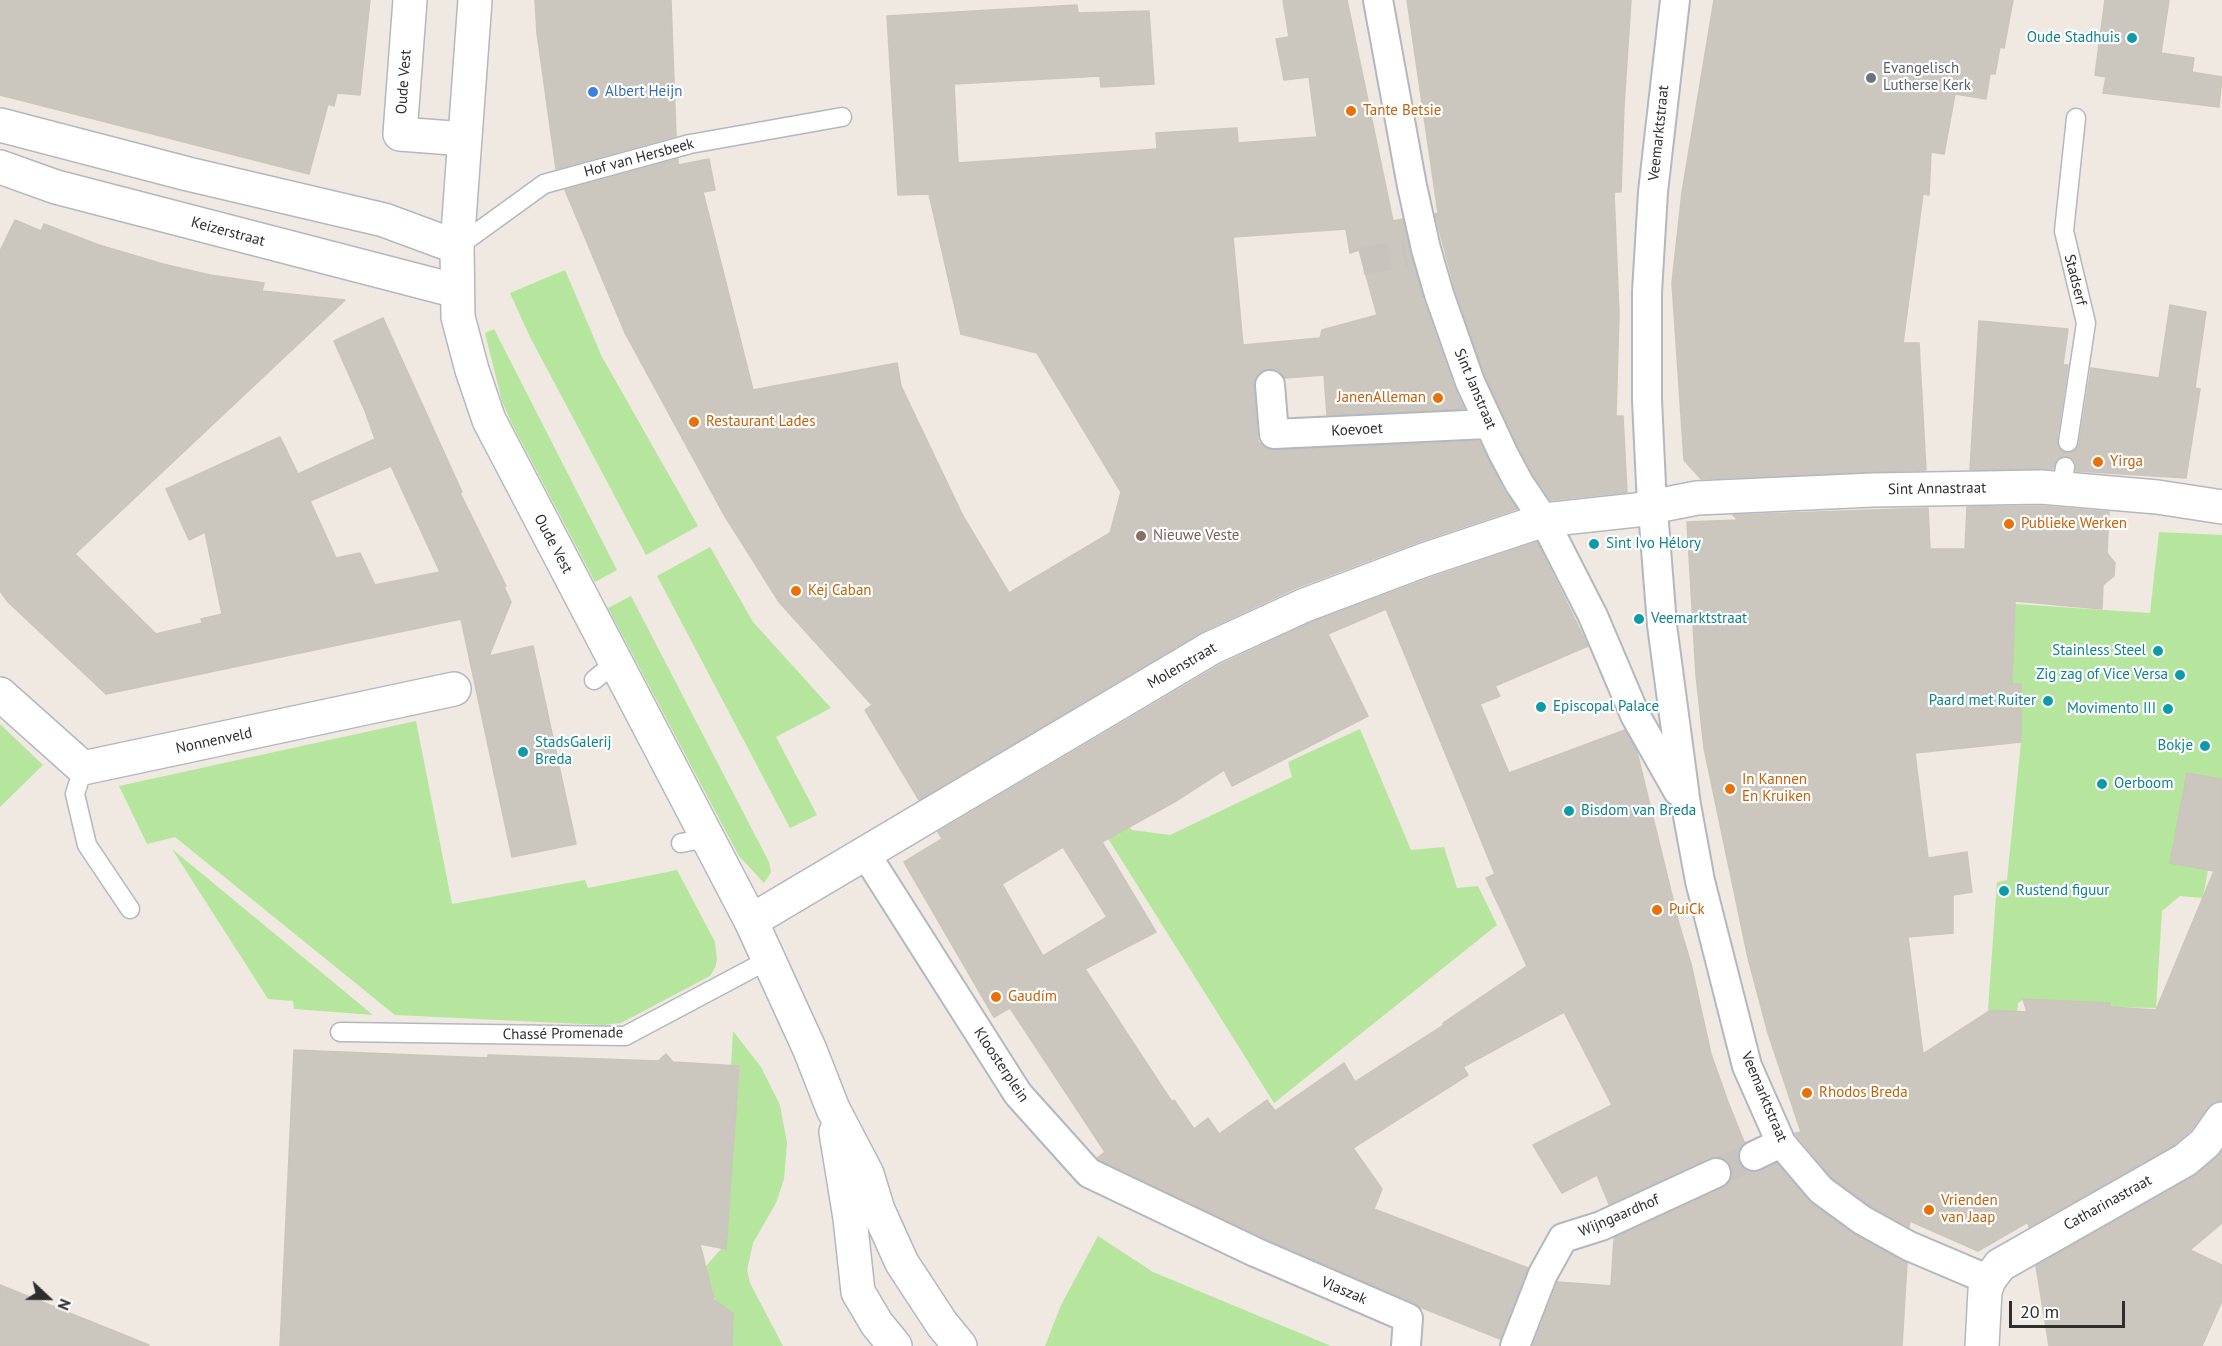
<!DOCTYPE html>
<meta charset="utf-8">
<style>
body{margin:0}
#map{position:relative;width:2222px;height:1346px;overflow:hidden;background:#efe9e1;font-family:"PT Sans",sans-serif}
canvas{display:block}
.north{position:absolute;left:18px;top:1268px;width:60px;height:60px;-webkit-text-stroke:4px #fff;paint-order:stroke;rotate:112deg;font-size:16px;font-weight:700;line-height:24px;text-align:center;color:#2e2e2e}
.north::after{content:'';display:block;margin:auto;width:21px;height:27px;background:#2e2e2e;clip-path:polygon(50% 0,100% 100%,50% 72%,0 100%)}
.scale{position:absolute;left:2009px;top:1301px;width:116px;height:27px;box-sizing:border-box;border:3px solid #2e2e2e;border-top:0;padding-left:8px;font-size:18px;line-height:21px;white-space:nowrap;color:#2e2e2e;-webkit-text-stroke:4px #fff;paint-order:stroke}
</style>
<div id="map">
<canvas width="2222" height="1346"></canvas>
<div class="north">N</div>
<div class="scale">20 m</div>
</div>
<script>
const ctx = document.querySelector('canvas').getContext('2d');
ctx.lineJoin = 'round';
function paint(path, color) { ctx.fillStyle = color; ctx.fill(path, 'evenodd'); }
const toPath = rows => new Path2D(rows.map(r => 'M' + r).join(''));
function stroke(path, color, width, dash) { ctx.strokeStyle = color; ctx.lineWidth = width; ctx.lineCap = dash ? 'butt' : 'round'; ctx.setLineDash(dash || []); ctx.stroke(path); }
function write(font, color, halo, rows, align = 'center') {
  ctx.font = font + ' "PT Sans",sans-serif'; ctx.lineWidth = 4.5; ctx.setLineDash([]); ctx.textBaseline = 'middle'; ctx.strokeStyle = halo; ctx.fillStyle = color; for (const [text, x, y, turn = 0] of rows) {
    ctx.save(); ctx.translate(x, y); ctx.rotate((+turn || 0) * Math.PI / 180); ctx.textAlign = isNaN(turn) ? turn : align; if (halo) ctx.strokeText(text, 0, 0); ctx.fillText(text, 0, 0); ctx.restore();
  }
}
paint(toPath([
 [565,270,602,357,698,526,646,555,530,337,510,293],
 [494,329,617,570,595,582,511,422,502,401,485,333],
 [2159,532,2222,535,2222,779,2187,773,2171,863,2208,870,2203,898,2180,896,2162,911,2156,1008,2113,1007,2110,1003,2049,1000,2044,1005,2040,1004,2036,999,2024,999,2018,1003,2017,1012,1988,1010,1997,882,2007,880,2021,742,2019,685,2012,684,2015,604,2150,613],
 [710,547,753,622,831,708,776,737,817,815,790,828,657,576],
 [631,596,769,862,771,872,764,883,739,856,733,845,608,608],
 [416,721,452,904,585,880,588,888,677,870,715,942,717,960,715,968,710,976,621,1023,603,1025,395,1015,175,837,147,844,119,786],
 [0,724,43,765,0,807],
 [1360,729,1411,850,1444,847,1457,888,1478,886,1497,925,1274,1103,1097,821,1115,811,1132,830,1170,835,1292,777,1288,762],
 [172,849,373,1015,294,1009,293,1001,268,999],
 [733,1031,761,1067,780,1105,787,1143,784,1179,776,1203,753,1243,747,1270,750,1283,783,1346,714,1346,716,1300,698,1275,721,1249],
 [1098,1236,1153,1272,1331,1346,1045,1346,1061,1305]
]), '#b6e59e');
const building = toPath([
 [0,0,370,0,360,95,337,93,334,106,328,104,309,174,0,95,0,0],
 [535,0,671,0,676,136,556,169,537,33,535,0],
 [1283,0,1347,0,1393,221,1403,219,1423,299,1454,387,1464,409,1327,415,1324,375,1285,378,1278,370,1268,369,1260,372,1255,378,1254,386,1258,442,1266,448,1275,450,1479,441,1504,491,1517,509,1418,542,1298,587,1203,631,919,800,865,710,872,705,779,602,723,513,625,333,565,190,678,159,678,165,709,159,715,190,703,192,753,390,897,363,901,386,963,516,1009,593,1110,533,1121,492,1037,353,961,334,929,194,898,195,887,16,1077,5,1078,13,1149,11,1154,84,1101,87,1100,76,954,84,958,163,1157,149,1156,133,1237,128,1238,143,1317,137,1309,77,1284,80,1276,39,1289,37,1283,0],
 [1346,229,1350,253,1359,250,1377,315,1322,330,1320,338,1243,345,1233,237,1346,229],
 [1407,0,1631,0,1624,106,1621,192,1614,192,1619,314,1616,416,1623,416,1627,492,1551,500,1533,474,1518,446,1485,376,1455,289,1435,214,1438,213,1407,0],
 [1714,0,2013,0,2004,48,2000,47,1995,74,1990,74,1986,99,1955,94,1944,154,1931,152,1929,195,1923,194,1903,343,1919,343,1926,470,1701,479,1684,460,1672,283,1682,192,1714,0],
 [2105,0,2169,0,2161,53,2194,58,2192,72,2222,77,2219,107,2103,93,2106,77,2095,75,2105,0],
 [15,220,41,231,44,224,99,245,163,264,210,275,264,283,262,291,345,300,75,554,156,634,202,623,201,619,222,614,205,532,189,540,166,489,280,437,298,474,375,439,365,411,334,341,383,318,462,492,460,493,506,586,504,587,511,602,489,656,533,646,576,844,512,857,461,619,106,694,8,602,0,591,0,251,15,220],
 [391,466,440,572,375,585,360,553,336,558,310,501,391,466],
 [2170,305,2206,312,2195,388,2200,389,2186,478,2076,471,2075,462,2066,456,2057,460,2053,469,1970,470,1979,321,2068,329,2063,365,2068,365,2057,441,2061,450,2067,453,2076,449,2079,444,2091,368,2159,378,2170,305],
 [2040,506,2109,512,2107,553,2115,563,2114,576,2103,585,2102,609,2015,601,2012,684,2021,684,2021,742,1915,753,1928,858,1967,852,1972,892,1953,895,1953,933,1908,937,1923,1054,1991,1010,2027,1012,2023,999,2110,1003,2111,1007,2156,1010,2214,871,2170,863,2187,773,2222,779,2222,1101,2214,1102,2207,1108,2191,1130,2174,1145,2029,1227,2028,1222,1978,1251,1910,1221,1909,1227,1871,1206,1832,1178,1795,1133,1801,1132,1768,1033,1748,958,1704,748,1696,675,1687,522,1738,520,1733,515,1928,508,1930,549,1965,549,1967,507,2040,506],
 [1537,542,1588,646,1495,686,1500,696,1480,704,1509,773,1625,730,1637,752,1679,924,1691,964,1711,1054,1728,1102,1744,1142,1746,1142,1740,1147,1738,1154,1739,1163,1744,1169,1753,1172,1777,1163,1811,1203,1854,1234,1907,1263,1902,1346,1533,1346,1558,1282,1611,1286,1614,1238,1723,1188,1729,1183,1732,1175,1731,1167,1726,1160,1717,1157,1709,1158,1609,1204,1597,1175,1562,1193,1533,1145,1612,1105,1564,1012,1463,1067,1468,1075,1353,1148,1382,1189,1374,1209,1528,1268,1500,1339,1420,1307,1415,1303,1262,1237,1099,1160,1097,1158,1105,1152,1010,1008,994,1017,904,862,942,839,938,832,1220,665,1312,622,1430,578,1537,542],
 [1386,609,1495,874,1486,878,1527,966,1443,1023,1444,1025,1355,1082,1344,1063,1275,1111,1267,1100,1219,1134,1208,1118,1194,1129,1174,1100,1172,1102,1085,969,1156,932,1102,842,1176,801,1224,770,1232,786,1368,716,1328,634,1386,609],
 [1063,847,1107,917,1043,956,1002,884,1063,847],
 [294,1050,488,1058,488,1055,658,1061,666,1054,673,1062,739,1066,726,1249,700,1244,714,1300,733,1313,732,1346,280,1346,294,1050],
 [2222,1151,2222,1223,2190,1250,2222,1265,2222,1301,2202,1346,2049,1346,2036,1266,2194,1176,2222,1151],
 [0,1285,149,1345,148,1346,0,1346,0,1285]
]);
paint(building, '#cbc7bf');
stroke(building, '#cbc5ba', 1.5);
stroke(toPath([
 [1362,261,1406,254],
 [1716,1173,1754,1156]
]), '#c8c4bd', 28, [28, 14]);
const service = toPath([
 [457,247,544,184,690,144,842,117],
 [2068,442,2086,323,2064,231,2076,118],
 [2062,489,2065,467],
 [594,680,616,662],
 [83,768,75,794,87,845,130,909],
 [681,843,708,838],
 [340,1032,625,1036,768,960]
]);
const pedestrian = toPath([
 [1378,0,1412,186,1426,249,1439,294,1470,382,1503,453,1519,483,1544,520,1593,616,1635,715,1678,791],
 [1675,0,1653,192,1647,292,1647,400,1651,485,1662,625,1686,805,1700,881,1747,1066,1781,1143,1821,1190,1862,1220,1909,1246,1989,1280],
 [1270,385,1274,434,1488,424],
 [865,853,1018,1094,1089,1173,1255,1252,1408,1318,1406,1346],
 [1754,1156,1781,1143],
 [1515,1346,1543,1274,1563,1238,1601,1226,1716,1173]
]);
const minor = toPath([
 [410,0,400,134,465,139],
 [457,247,475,0],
 [0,694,83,768,454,689],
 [751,921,1211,648,1305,605,1424,560,1544,520,1636,510,1697,498,1873,490,2041,487,2157,497,2222,507],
 [1982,1346,1985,1291,1989,1280,2000,1265,2185,1160,2205,1143,2222,1119]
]);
const tertiary = toPath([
 [0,125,188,174,384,220,457,247,458,317,472,370,489,420,751,921,810,1050,833,1109,867,1174,878,1210,902,1263,942,1324,960,1346],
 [0,167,56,187,457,291],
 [836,1132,850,1218,858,1292,877,1324,895,1346]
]);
stroke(service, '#b4b7c1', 21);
stroke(pedestrian, '#b4b7c1', 32);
stroke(minor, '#b4b7c1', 36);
stroke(tertiary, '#b4b7c1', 36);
stroke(service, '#fff', 18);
stroke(pedestrian, '#fff', 28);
stroke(minor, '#fff', 33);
stroke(tertiary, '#fff', 33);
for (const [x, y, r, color] of [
 [2132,38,6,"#0f9aa8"],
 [1871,78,6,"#6b7280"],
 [593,92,6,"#3f7fe0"],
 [1351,111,6,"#e8710a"],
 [1438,398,6,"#e8710a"],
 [694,422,6,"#e8710a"],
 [2098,462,6,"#e8710a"],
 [2009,524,6,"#e8710a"],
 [1141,536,6,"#8d6e63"],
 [1594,544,6,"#0f9aa8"],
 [796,591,6,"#e8710a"],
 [1639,619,6,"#0f9aa8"],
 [2158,651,6,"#0f9aa8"],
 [2180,675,6,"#0f9aa8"],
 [2048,701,6,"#0f9aa8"],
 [1541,707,6,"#0f9aa8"],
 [2168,709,6,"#0f9aa8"],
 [2205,746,6,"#0f9aa8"],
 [523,752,6,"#0f9aa8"],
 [2102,784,6,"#0f9aa8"],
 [1730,789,6,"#e8710a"],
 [1569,811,6,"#0f9aa8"],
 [2004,891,6,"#0f9aa8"],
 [1657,910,6,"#e8710a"],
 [996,997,6,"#e8710a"],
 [1807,1093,6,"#e8710a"],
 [1929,1210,6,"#e8710a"]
]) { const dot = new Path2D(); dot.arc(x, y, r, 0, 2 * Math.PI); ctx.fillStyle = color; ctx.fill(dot); stroke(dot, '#fff', 2); }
write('15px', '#0d838f', '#fff', [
 ["Oude Stadhuis",2120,38,"right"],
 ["Sint Ivo Hélory",1606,544],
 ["Veemarktstraat",1651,619],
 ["Stainless Steel",2146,651,"right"],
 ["Zig zag of Vice Versa",2168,675,"right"],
 ["Paard met Ruiter",2036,701,"right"],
 ["Episcopal Palace",1553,707],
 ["Movimento III",2156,709,"right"],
 ["StadsGalerij",535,743],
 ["Breda",535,760],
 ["Bokje",2193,746,"right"],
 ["Oerboom",2114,784],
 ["Bisdom van Breda",1581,811],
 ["Rustend figuur",2016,891]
], 'left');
write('15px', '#5b616d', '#fff', [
 ["Evangelisch",1883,69],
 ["Lutherse Kerk",1883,86]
], 'left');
write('15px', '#2e2e2e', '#fff', [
 ["Oude Vest",404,82,-86],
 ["Veemarktstraat",1659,133,-84],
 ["Hof van Hersbeek",639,158,-15],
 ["Keizerstraat",228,232,15],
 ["Stadserf",2075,280,76],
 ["Sint Janstraat",1475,389,67],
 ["Koevoet",1357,430,-3],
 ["Sint Annastraat",1937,489,-1],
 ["Oude Vest",553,544,62],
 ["Molenstraat",1182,666,-30],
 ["Nonnenveld",214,741,-12],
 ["Chassé Promenade",563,1034,-1],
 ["Kloosterplein",1001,1065,56],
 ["Veemarktstraat",1764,1097,67],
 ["Catharinastraat",2108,1203,-29],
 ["Wijngaardhof",1619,1216,-23],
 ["Vlaszak",1344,1291,23]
]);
write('15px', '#366cbe', '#fff', [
 ["Albert Heijn",605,92]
], 'left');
write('15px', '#c56008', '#fff', [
 ["Tante Betsie",1363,111],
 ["JanenAlleman",1426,398,"right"],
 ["Restaurant Lades",706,422],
 ["Yirga",2110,462],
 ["Publieke Werken",2021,524],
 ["Kej Caban",808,591],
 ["In Kannen",1742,780],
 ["En Kruiken",1742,797],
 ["PuiCk",1669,910],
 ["Gaudím",1008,997],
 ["Rhodos Breda",1819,1093],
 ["Vrienden",1941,1201],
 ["van Jaap",1941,1218]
], 'left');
write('15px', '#785e54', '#fff', [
 ["Nieuwe Veste",1153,536]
], 'left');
</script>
